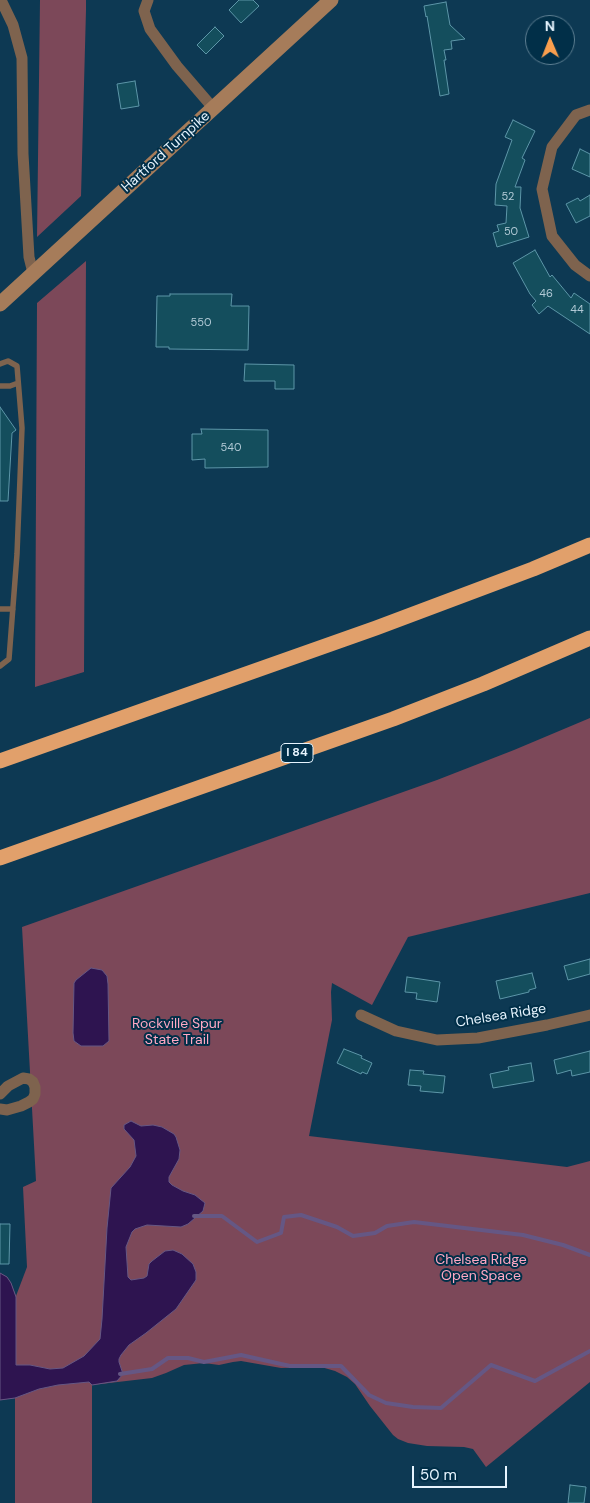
<!DOCTYPE html>
<style>
body{margin:0}
#map{position:relative;width:590px;height:1503px;overflow:hidden;background:#0d3953;font-family:"DM Sans",sans-serif}
canvas{display:block}
.north{position:absolute;left:525px;top:15px;width:50px;height:50px;box-sizing:border-box;background:#012f48;border:1px solid #5d7e91;border-radius:50%;rotate:359deg;font-size:14px;font-weight:700;line-height:20px;text-align:center;color:#e6f4fe}
.north::after{content:'';display:block;margin:auto;width:18px;height:22px;background:#fa9f4e;clip-path:polygon(50% 0,100% 100%,50% 72%,0 100%)}
.scale{position:absolute;left:412px;top:1466px;width:95px;height:22px;box-sizing:border-box;border:2px solid #e6f4fe;border-top:0;padding-left:6px;font-size:15px;line-height:18px;white-space:nowrap;color:#e6f4fe;-webkit-text-stroke:4px #012f48;paint-order:stroke}
</style>
<div id="map">
<canvas width="590" height="1503"></canvas>
<div class="north">N</div>
<div class="scale">50 m</div>
</div>
<script>
const ctx = document.querySelector('canvas').getContext('2d');
ctx.lineJoin = 'round';
function paint(path, color) { ctx.fillStyle = color; ctx.fill(path, 'evenodd'); }
const toPath = rows => new Path2D(rows.map(r => 'M' + r).join(''));
function stroke(path, color, width, dash) { ctx.strokeStyle = color; ctx.lineWidth = width; ctx.lineCap = dash ? 'butt' : 'round'; ctx.setLineDash(dash || []); ctx.stroke(path); }
function write(font, color, halo, rows, align = 'center') {
  ctx.font = font + ' "DM Sans",sans-serif'; ctx.lineWidth = 4; ctx.setLineDash([]); ctx.textBaseline = 'middle'; ctx.strokeStyle = halo; ctx.fillStyle = color; for (const [text, x, y, turn = 0] of rows) {
    ctx.save(); ctx.translate(x, y); ctx.rotate((+turn || 0) * Math.PI / 180); ctx.textAlign = isNaN(turn) ? turn : align; if (halo) ctx.strokeText(text, 0, 0); ctx.fillText(text, 0, 0); ctx.restore();
  }
}
paint(toPath([
 [40,0,86,0,86,10,81,196,37,237],
 [86,261,84,672,35,687,37,303],
 [590,718,590,893,408,937,372,1005,332,983,331,992,332,1020,309,1136,567,1167,590,1161,590,1382,486,1467,473,1449,464,1447,427,1446,408,1443,398,1439,393,1435,370,1406,355,1384,347,1377,335,1371,321,1367,281,1368,241,1361,233,1362,219,1365,204,1363,184,1365,166,1373,152,1378,92,1385,92,1503,15,1503,15,1398,0,1400,0,1273,7,1277,11,1283,16,1296,27,1267,23,1187,36,1181,22,927,437,780,514,750]
]), '#7c4859');
const water = toPath([
 [91,968,102,970,107,976,108,984,109,1041,103,1046,81,1046,74,1041,73,1033,74,983,76,980,91,968],
 [131,1121,141,1126,153,1125,162,1127,174,1134,176,1137,180,1150,179,1159,169,1177,169,1182,172,1185,183,1191,195,1195,205,1203,203,1211,188,1224,181,1227,147,1225,135,1229,132,1232,126,1247,128,1277,131,1280,144,1278,147,1276,149,1264,152,1261,165,1251,173,1250,182,1254,193,1264,196,1272,196,1280,176,1309,146,1333,129,1345,121,1355,119,1359,119,1362,123,1374,117,1381,92,1385,89,1382,58,1385,39,1389,15,1398,0,1400,0,1273,7,1277,11,1283,16,1297,16,1365,30,1365,50,1369,63,1368,84,1356,100,1339,102,1319,107,1228,111,1188,130,1167,136,1156,134,1140,124,1129,124,1125,131,1121]
]);
paint(water, '#2e1450');
stroke(water, '#655784', 1);
stroke(toPath([
 [194,1216,222,1216,257,1242,281,1233,284,1217,301,1215,337,1227,353,1236,375,1233,387,1226,414,1222,523,1235,563,1245,590,1255],
 [120,1374,152,1369,168,1358,188,1358,204,1362,241,1355,290,1366,341,1366,369,1395,386,1403,413,1407,441,1408,491,1365,535,1381,590,1351]
]), '#655784', 4);
const building = toPath([
 [239,0,253,0,259,6,241,23,229,10,239,0],
 [446,2,450,25,465,39,451,41,452,49,444,50,446,60,444,60,449,94,440,96,427,16,426,17,424,6,446,2],
 [215,27,224,36,206,54,197,45,215,27],
 [135,81,139,106,121,109,117,84,135,81],
 [513,120,535,131,522,158,525,160,515,187,521,187,520,208,529,237,497,247,493,233,499,231,497,225,506,223,507,206,495,205,496,184,512,140,505,137,513,120],
 [580,149,590,154,590,177,572,169,580,149],
 [590,195,590,216,576,223,566,204,578,198,580,201,590,195],
 [535,250,550,277,552,275,571,298,574,293,590,304,590,334,548,306,539,314,532,305,536,301,530,294,513,263,535,250],
 [170,294,232,294,231,306,249,306,248,350,169,349,169,347,156,347,157,296,170,296,170,294],
 [245,364,294,365,294,389,275,389,275,381,244,381,245,364],
 [0,407,16,430,12,433,8,501,0,501,0,407],
 [201,429,268,430,268,467,205,468,205,459,192,460,192,434,202,434,201,429],
 [590,959,590,974,568,980,564,966,590,959],
 [532,973,536,988,529,990,529,992,500,999,496,981,532,973],
 [407,977,440,982,437,1002,416,999,417,993,405,992,407,977],
 [344,1049,362,1056,361,1058,372,1063,367,1074,362,1072,361,1074,337,1063,344,1049],
 [590,1051,590,1072,572,1076,571,1070,557,1074,554,1060,590,1051],
 [531,1063,534,1081,493,1088,490,1074,509,1070,508,1067,531,1063],
 [410,1070,424,1071,423,1074,445,1076,443,1093,420,1091,421,1086,408,1085,410,1070],
 [0,1224,10,1224,9,1264,0,1264,0,1224],
 [570,1485,586,1487,584,1503,568,1503,570,1485]
]);
paint(building, '#144e5d');
stroke(building, '#5d96a8', 1);
stroke(toPath([
 [0,364,8,361,17,366,22,428,17,554,9,659,0,666],
 [0,386,10,386,18,383],
 [0,609,13,609]
]), '#7e634e', 5.5);
stroke(toPath([
 [1,0,13,25,22,58,23,154,29,257,33,273],
 [148,0,144,11,150,29,177,66,214,109],
 [590,110,576,115,552,147,542,189,552,236,575,265,590,276],
 [361,1015,396,1031,437,1040,478,1038,547,1025,590,1015],
 [0,1094,8,1086,23,1078,29,1079,33,1082,35,1087,35,1094,33,1099,29,1102,21,1106,7,1110,0,1109]
]), '#7e634e', 11);
stroke(toPath([
 [0,304,331,0]
]), '#a67c5a', 15);
stroke(toPath([
 [0,761,376,628,533,569,590,545],
 [0,858,393,719,483,684,590,638]
]), '#e1a06b', 15);
write('11px', '#b2cad6', null, [
 ["52",508,197],
 ["50",511,232],
 ["46",546,294],
 ["44",577,310],
 ["550",201,323],
 ["540",231,448]
]);
for (const [x, y, w] of [
 [297,753,32]
]) { const box = new Path2D(); box.roundRect(x - w / 2, y - 9.5, w, 19, 4); ctx.fillStyle = '#012f48'; ctx.fill(box); stroke(box, '#e6f4fe', 1); }
write('bold 12px', '#e6f4fe', null, [
 ["I 84",297,753]
]);
write('14px', '#e6f4fe', '#012f48', [
 ["Hartford Turnpike",166,152,-42],
 ["Chelsea Ridge",501,1016,-9]
]);
write('14px', '#ffa8c3', '#012f48', [
 ["Rockville Spur",177,1024],
 ["State Trail",177,1040],
 ["Chelsea Ridge",481,1260],
 ["Open Space",481,1276]
]);
</script>
